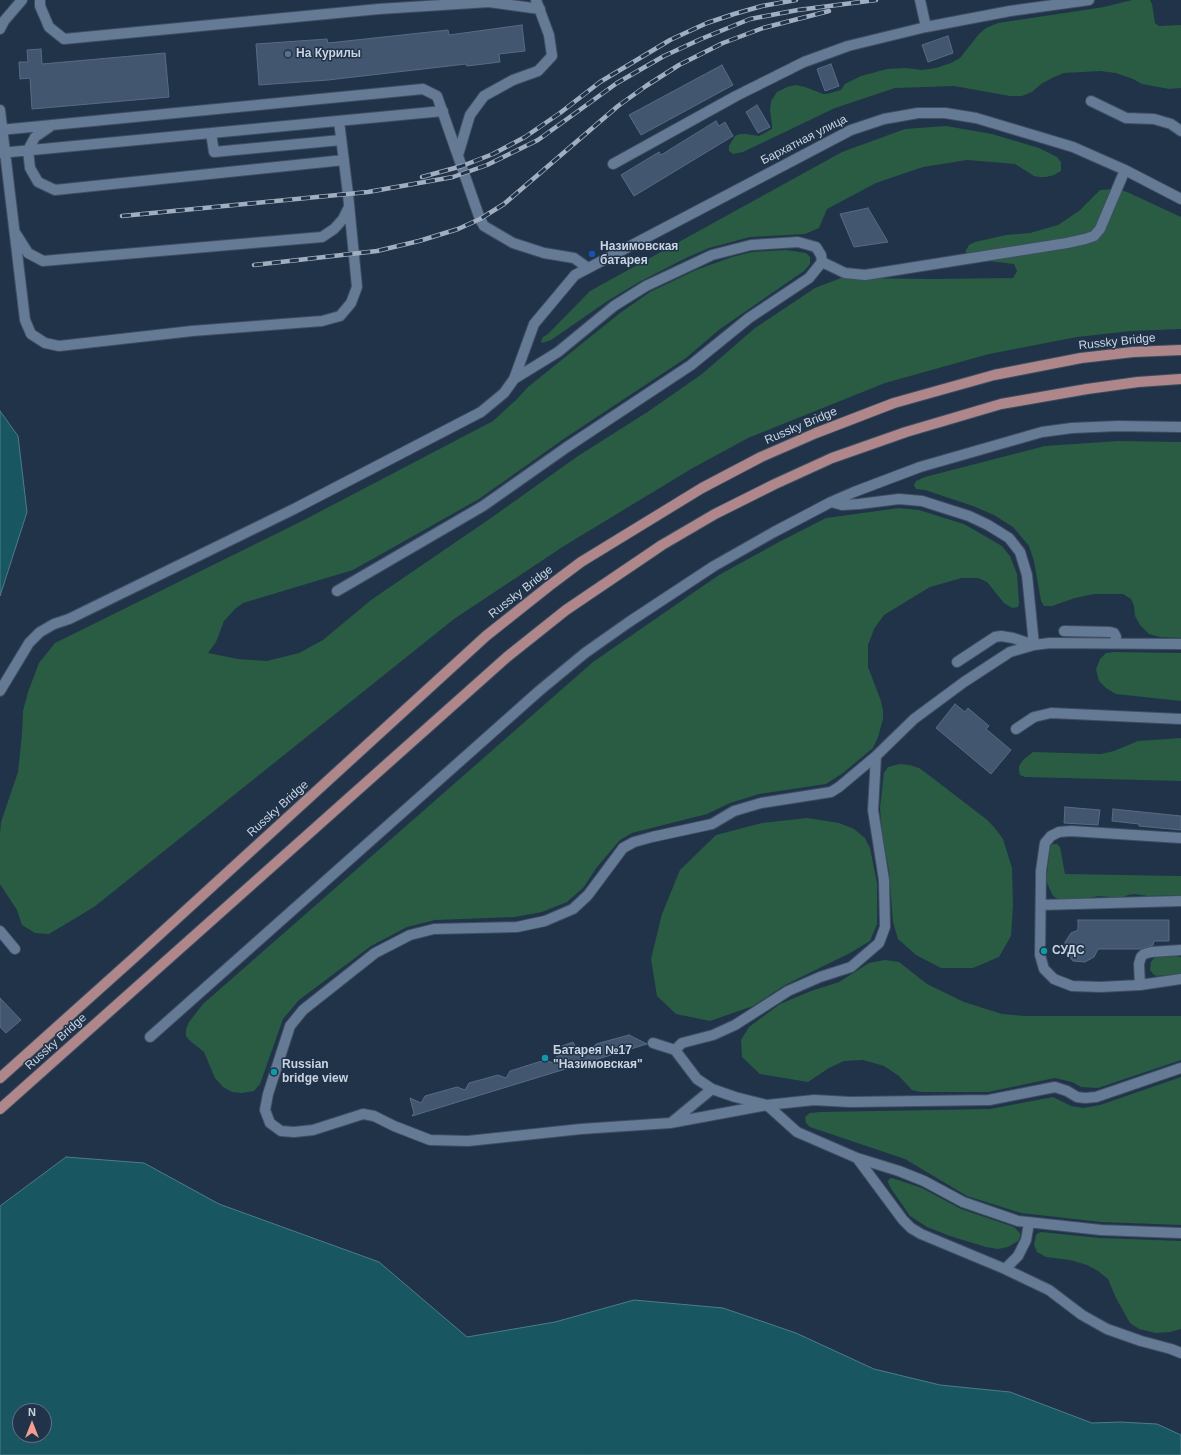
<!DOCTYPE html>
<meta charset="utf-8">
<style>
body{margin:0}
#map{position:relative;width:1181px;height:1455px;overflow:hidden;background:#203349;font-family:Arial,sans-serif}
canvas{display:block}
.north{position:absolute;left:12px;top:1403px;width:40px;height:40px;box-sizing:border-box;background:#203349;border:1px solid #647387;border-radius:50%;rotate:0deg;font-size:11px;font-weight:700;line-height:16px;text-align:center;color:#c9d4e3}
.north::after{content:'';display:block;margin:auto;width:14px;height:18px;background:#f59d90;clip-path:polygon(50% 0,100% 100%,50% 72%,0 100%)}
</style>
<div id="map">
<canvas width="1181" height="1455"></canvas>
<div class="north">N</div>
</div>
<script>
const ctx = document.querySelector('canvas').getContext('2d');
ctx.lineJoin = 'round';
function paint(path, color) { ctx.fillStyle = color; ctx.fill(path, 'evenodd'); }
const toPath = rows => new Path2D(rows.map(r => 'M' + r).join(''));
function stroke(path, color, width, dash) { ctx.strokeStyle = color; ctx.lineWidth = width; ctx.lineCap = dash ? 'butt' : 'round'; ctx.setLineDash(dash || []); ctx.stroke(path); }
function write(font, color, halo, rows, align = 'center') {
  ctx.font = font + ' Arial,sans-serif'; ctx.lineWidth = 3; ctx.setLineDash([]); ctx.textBaseline = 'middle'; ctx.strokeStyle = halo; ctx.fillStyle = color; for (const [text, x, y, turn = 0] of rows) {
    ctx.save(); ctx.translate(x, y); ctx.rotate((+turn || 0) * Math.PI / 180); ctx.textAlign = isNaN(turn) ? turn : align; if (halo) ctx.strokeText(text, 0, 0); ctx.fillText(text, 0, 0); ctx.restore();
  }
}
paint(toPath([
 [1132,0,1150,0,1152,4,1155,23,1159,26,1181,25,1181,88,1169,89,1142,84,1133,79,1116,73,1100,71,1064,73,1052,78,1041,84,1032,92,1022,96,1010,96,954,86,895,88,835,108,743,152,733,154,729,151,729,146,735,136,740,134,746,134,759,136,772,129,772,125,770,110,771,101,777,92,787,87,796,85,805,87,823,94,827,94,841,90,845,84,861,76,887,69,906,68,922,70,936,68,951,63,960,58,979,34,986,28,998,23,1104,7],
 [946,126,992,134,1039,148,1057,157,1061,162,1061,171,1054,175,1046,177,1039,177,1034,176,1015,164,967,160,923,167,876,183,827,209,819,228,805,234,750,237,709,248,688,257,641,281,609,300,551,340,542,343,541,341,543,337,548,334,590,291,842,152,905,129],
 [1116,189,1127,192,1181,217,1181,329,1131,331,1077,337,989,354,885,383,748,438,691,469,564,546,454,619,94,907,49,934,35,933,22,925,17,910,0,884,0,834,1,822,18,772,22,734,23,711,28,692,39,663,55,643,302,521,493,421,517,399,528,387,620,313,650,292,696,270,732,257,752,252,786,250,806,253,810,257,810,264,804,271,720,329,686,358,565,438,479,499,353,570,243,603,235,609,224,621,216,642,208,653,238,659,267,661,299,653,323,640,371,600,491,518,578,456,649,411,702,374,755,328,815,288,841,278,934,279,1013,278,1017,271,1014,264,971,259,966,254,966,250,969,245,975,242,1006,235,1030,233,1058,225,1079,211,1100,190],
 [1118,441,1181,442,1181,638,1160,637,1149,634,1140,625,1135,616,1134,606,1131,599,1123,594,1094,594,1075,598,1052,606,1044,606,1041,601,1034,561,1029,546,1013,527,994,515,973,506,925,490,916,489,914,485,916,481,925,477,1045,446],
 [899,508,919,510,964,524,1002,546,1010,556,1017,574,1019,603,1018,607,1012,608,1004,603,987,582,978,578,962,578,930,587,884,615,874,629,868,645,868,667,881,701,883,711,883,719,878,737,873,748,843,773,826,784,759,794,730,803,707,814,632,833,620,840,597,867,583,888,567,902,542,912,515,917,435,920,407,927,371,946,299,1000,283,1019,260,1084,254,1091,242,1093,232,1092,223,1087,215,1078,204,1052,189,1040,186,1036,186,1029,189,1022,203,1004,593,662,719,575,779,542,826,518],
 [1114,652,1181,653,1181,701,1116,694,1106,688,1099,681,1096,669,1100,659,1106,653],
 [1181,738,1181,781,1025,777,1020,775,1019,771,1019,766,1023,760,1033,752,1101,754,1114,751,1138,741],
 [900,764,909,765,919,768,930,776,986,819,994,827,1003,839,1012,868,1013,906,1011,936,999,957,973,968,941,968,916,955,898,939,893,922,889,871,882,833,880,808,884,773,888,767],
 [807,818,839,823,854,829,865,838,870,848,877,883,877,924,870,941,850,953,785,985,753,1006,710,1021,676,1014,657,996,651,959,662,914,680,870,716,835,762,823],
 [1054,844,1057,844,1060,847,1065,874,1181,876,1181,895,1148,896,1134,894,1128,895,1121,898,1098,896,1082,900,1058,899,1053,896,1047,883,1047,873,1050,849,1051,845],
 [1176,956,1181,957,1181,973,1178,974,1157,976,1154,975,1150,970,1151,962,1153,959,1157,957],
 [885,960,899,962,927,984,964,1002,1002,1014,1025,1016,1181,1016,1181,1060,1098,1088,1081,1087,1072,1082,1055,1078,988,1092,921,1092,912,1090,899,1076,884,1066,863,1060,844,1061,829,1068,808,1082,760,1074,742,1057,741,1040,749,1027,780,1004,811,991,839,982,869,963],
 [1181,1077,1181,1225,1101,1222,1021,1213,967,1196,905,1159,810,1127,806,1123,805,1117,810,1113,820,1112,990,1109,1053,1097,1071,1106,1083,1108,1100,1105],
 [892,1178,922,1188,961,1209,1014,1227,1020,1233,1020,1237,1018,1241,1008,1247,998,1249,986,1247,950,1236,927,1227,910,1216,890,1187,888,1182,889,1179],
 [1041,1232,1100,1238,1181,1241,1181,1329,1170,1332,1156,1333,1139,1329,1130,1323,1116,1298,1108,1279,1098,1271,1087,1265,1070,1260,1046,1257,1037,1252,1034,1245,1036,1235,1038,1233]
]), '#295c43');
const water = toPath([
 [0,411,18,436,27,512,0,596,0,411],
 [66,1157,144,1163,219,1204,379,1262,467,1337,555,1322,634,1300,723,1308,796,1333,874,1369,940,1385,1010,1392,1092,1423,1120,1422,1157,1424,1181,1435,1181,1455,0,1455,0,1206,66,1157],
 [20,1411,44,1411,44,1435,20,1435,20,1411]
]);
paint(water, '#185762');
stroke(water, '#4d7c89', 1);
const building = toPath([
 [522,25,525,51,499,54,500,62,467,66,466,64,328,80,259,85,256,44,327,39,328,43,448,30,449,35,522,25],
 [948,36,953,53,928,62,922,45,948,36],
 [41,49,42,64,165,53,169,97,32,109,30,78,20,79,19,62,28,62,27,50,41,49],
 [831,64,839,86,825,91,817,69,831,64],
 [722,65,733,85,641,135,629,115,722,65],
 [757,105,770,127,758,133,746,112,757,105],
 [716,121,719,126,725,122,733,136,634,196,621,175,659,152,661,155,716,121],
 [868,208,888,242,854,247,840,214,868,208],
 [955,704,965,712,968,708,989,726,986,729,1011,750,991,774,936,728,955,704],
 [1065,807,1100,810,1098,825,1064,823,1065,807],
 [1113,809,1181,816,1181,830,1139,826,1139,824,1112,821,1113,809],
 [1078,920,1169,920,1169,941,1154,941,1153,945,1140,949,1098,949,1094,957,1085,962,1073,961,1066,953,1065,942,1071,933,1078,930,1078,920],
 [0,998,21,1020,6,1033,0,1027,0,998],
 [629,1035,647,1044,412,1116,414,1113,410,1098,421,1103,425,1096,457,1087,465,1090,469,1083,498,1075,506,1078,510,1071,545,1060,553,1063,557,1056,562,1055,562,1046,573,1042,577,1050,584,1048,591,1051,596,1044,629,1035]
]);
paint(building, '#42576f');
stroke(building, '#566b84', 1);
const minor = toPath([
 [40,0,40,6,49,27,64,39,379,9,489,2,540,9],
 [920,0,926,27,1010,11,1089,0],
 [0,29,4,21,22,0],
 [1091,101,1126,118,1154,119,1171,124,1181,131],
 [0,110,25,320,31,334,45,343,59,346,192,331,322,321,340,316,351,303,357,287,348,194,339,121],
 [51,126,35,137,28,150,30,168,38,182,55,190,344,160],
 [0,130,423,89,437,96,480,219,484,226,513,243,544,253,574,258,588,268],
 [211,133,214,152,341,140],
 [0,153,443,111],
 [458,155,470,115,484,96,513,80,538,71,552,56,549,35,536,0],
 [613,164,736,96,804,62,848,46,926,27],
 [16,234,28,253,43,261,322,237,334,229,343,219,349,207],
 [822,262,845,273,865,275,1067,243,1085,239,1094,236,1100,229,1125,170],
 [831,502,842,505,859,504,899,499,922,501,969,516,988,525,1009,538,1020,552,1027,575,1034,645],
 [337,591,483,506,567,447,691,365,749,318,809,278,822,262,821,255,816,247,798,242,751,245,712,255,646,286,614,306,558,352,514,379],
 [1064,631,1110,632,1114,633,1116,637,1115,643],
 [1181,644,1050,643,1034,645,1010,652,964,682,914,719,876,756,839,787,831,792,761,803,734,811,712,824,652,837,634,842,623,848,588,895,573,909,545,921,517,927,434,929,410,935,375,953,303,1010,290,1026,268,1094,265,1110,270,1123,281,1131,294,1132,313,1130,363,1114,374,1116,394,1126,430,1140,468,1141,581,1129,670,1123,767,1105,797,1132,857,1158,899,1171,924,1181,963,1202,1018,1221,1101,1230,1181,1233],
 [957,662,995,637,1001,636,1013,638,1034,645],
 [0,691,29,643,40,632,54,624,69,619,294,509,481,412,504,393,514,379,534,324,575,275,851,130,884,119,918,113,945,113,976,118,1073,147,1125,170,1181,199],
 [1016,729,1034,717,1051,713,1181,719],
 [1181,838,1071,831,1059,832,1051,836,1045,843,1041,871,1040,955,1044,969,1054,979,1072,986,1100,987,1140,985,1181,979],
 [1041,905,1181,901],
 [0,931,15,949],
 [1140,985,1139,964,1141,957,1144,954,1151,952,1181,950],
 [150,1037,539,691,585,653,629,622,714,566,774,532,831,502,854,492,920,467,1042,432,1072,428,1118,426,1181,427],
 [653,1043,675,1050,697,1079,712,1089,735,1097,767,1105,814,1100,850,1102,989,1100,1055,1087,1067,1091,1077,1097,1085,1098,1096,1097,1181,1068],
 [675,1050,682,1043,713,1035,735,1025,788,991,820,977,851,967,879,943,885,927,884,880,873,810,876,756],
 [672,1122,712,1089],
 [857,1158,903,1220,911,1228,921,1234,1005,1269,1049,1290,1082,1315,1107,1329,1141,1341,1171,1349,1181,1353],
 [1005,1269,1018,1256,1026,1240,1029,1223]
]);
const major = toPath([
 [0,1078,136,956,486,636,549,586,581,562,702,488,761,457,816,433,894,403,994,375,1081,358,1133,352,1181,350],
 [0,1109,507,657,566,610,662,545,715,514,775,484,832,458,906,432,1001,404,1087,389,1138,382,1181,379]
]);
stroke(minor, '#3e4e61', 12);
stroke(major, '#3e4e61', 12);
stroke(minor, '#657a94', 10);
stroke(major, '#af878a', 10);
const rail = toPath([
 [422,177,462,166,493,154,525,137,560,113,600,82,670,40,707,23,734,14,762,6,796,0],
 [122,216,368,192,453,177,487,165,538,140,617,83,664,56,701,39,750,19,798,10,876,0],
 [254,265,377,251,419,241,458,229,480,219,504,204,618,106,646,86,679,65,723,43,763,28,829,11]
]);
stroke(rail, '#a1aebf', 4.5);
stroke(rail, '#203349', 3, [9]);
for (const [x, y, r, color] of [
 [288,54,4,"#5c6f8a"],
 [592,254,4,"#1a4fb4"],
 [1044,951,4,"#0f9aa8"],
 [545,1058,4,"#0f9aa8"],
 [274,1072,4,"#0f9aa8"]
]) { const dot = new Path2D(); dot.arc(x, y, r, 0, 2 * Math.PI); ctx.fillStyle = color; ctx.fill(dot); stroke(dot, '#203349', 1.5); }
write('bold 12px', '#c9d4e3', '#203349', [
 ["На Курилы",296,54],
 ["Назимовская",600,247],
 ["батарея",600,261],
 ["СУДС",1052,951],
 ["Батарея №17",553,1051],
 ["\"Назимовская\"",553,1065],
 ["Russian",282,1065],
 ["bridge view",282,1079]
], 'left');
write('12px', '#c9d4e3', '#203349', [
 ["Бархатная улица",804,140,-27],
 ["Russky Bridge",1117,342,-6],
 ["Russky Bridge",801,426,-23],
 ["Russky Bridge",521,592,-38],
 ["Russky Bridge",278,809,-42],
 ["Russky Bridge",56,1042,-42]
]);
</script>
